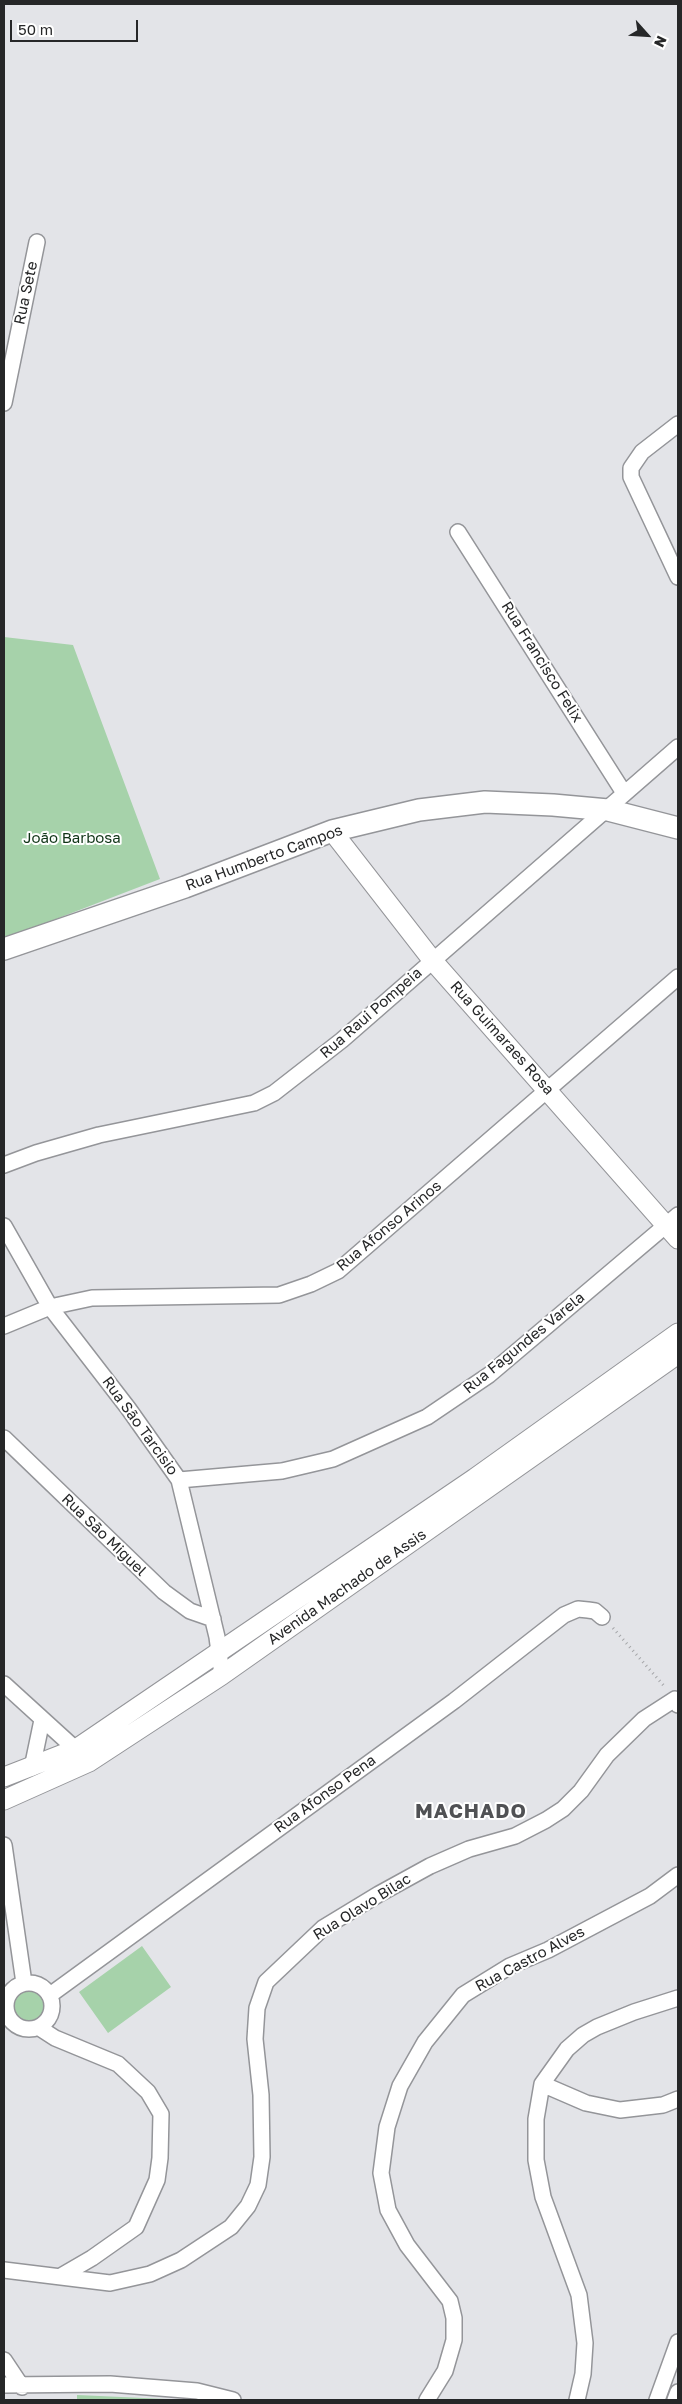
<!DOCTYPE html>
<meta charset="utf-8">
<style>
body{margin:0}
#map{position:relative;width:682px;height:2404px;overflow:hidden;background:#e3e4e8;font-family:"Golos Text",sans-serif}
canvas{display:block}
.frame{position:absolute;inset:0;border:5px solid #262728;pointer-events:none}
.north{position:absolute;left:622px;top:10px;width:50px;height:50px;-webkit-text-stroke:4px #fff;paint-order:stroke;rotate:116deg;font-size:14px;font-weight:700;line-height:20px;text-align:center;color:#262728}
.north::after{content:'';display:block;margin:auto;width:18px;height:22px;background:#262728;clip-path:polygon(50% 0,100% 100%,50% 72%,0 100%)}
.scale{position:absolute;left:10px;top:20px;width:128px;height:22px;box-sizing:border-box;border:2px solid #262728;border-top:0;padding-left:6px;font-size:15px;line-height:18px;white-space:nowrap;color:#262728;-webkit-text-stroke:4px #fff;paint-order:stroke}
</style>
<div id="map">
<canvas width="682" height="2404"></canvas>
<div class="frame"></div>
<div class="north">N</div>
<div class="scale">50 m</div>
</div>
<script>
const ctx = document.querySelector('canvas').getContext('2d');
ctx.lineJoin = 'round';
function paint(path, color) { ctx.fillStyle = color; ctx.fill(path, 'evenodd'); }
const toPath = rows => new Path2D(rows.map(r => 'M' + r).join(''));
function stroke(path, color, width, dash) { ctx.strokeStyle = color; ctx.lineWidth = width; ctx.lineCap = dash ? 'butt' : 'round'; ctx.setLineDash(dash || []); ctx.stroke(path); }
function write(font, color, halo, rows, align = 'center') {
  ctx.font = font + ' "Golos Text",sans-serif'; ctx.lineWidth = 4; ctx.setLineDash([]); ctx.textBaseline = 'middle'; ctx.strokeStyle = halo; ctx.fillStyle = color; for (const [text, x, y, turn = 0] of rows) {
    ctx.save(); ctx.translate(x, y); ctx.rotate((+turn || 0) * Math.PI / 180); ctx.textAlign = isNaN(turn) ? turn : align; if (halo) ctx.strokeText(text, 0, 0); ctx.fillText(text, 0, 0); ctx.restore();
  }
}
paint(toPath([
 [4,637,73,645,160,879,4,939],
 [142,1946,171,1987,108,2033,79,1992],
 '10 2006a18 18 0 1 1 36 0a18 18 0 1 1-36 0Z',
 [77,2395,188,2400,77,2400]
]), '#a6d2aa');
const minor = toPath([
 [4,403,37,242],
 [678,424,642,452,631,468,631,477,678,577],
 [458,532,624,793],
 [4,1165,36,1153,99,1135,254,1103,274,1093,342,1040,678,747],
 [4,1226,50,1307,128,1408,179,1480,217,1637,222,1675],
 [4,1326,50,1307,92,1298,279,1295,311,1284,338,1271,678,977],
 [4,1438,164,1592,190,1611,213,1619],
 [179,1480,282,1471,333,1459,427,1417,489,1375,678,1215],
 [4,1684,82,1755],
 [32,1768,42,1720],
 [4,1845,24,1983],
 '6 2006a23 23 0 1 1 46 0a23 23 0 1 1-46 0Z',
 [50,1995,454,1701,564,1615,578,1609,588,1610,595,1611,602,1617],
 [38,2027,55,2038,118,2064,148,2092,161,2114,160,2158,157,2180,136,2227,92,2258,61,2276],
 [542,2084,586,2103,620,2110,663,2105,678,2099],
 [4,2270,110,2283,150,2274,181,2260,231,2227,248,2206,258,2185,262,2157,261,2095,255,2039,257,2008,266,1982,323,1928,379,1894,430,1866,469,1849,515,1836,546,1820,563,1809,581,1791,607,1755,644,1719,675,1699,678,1705],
 [4,2360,22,2387],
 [4,2385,110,2384,197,2391,233,2400],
 [427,2400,445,2371,454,2340,454,2318,450,2301,407,2245,388,2210,381,2173,387,2127,400,2086,425,2042,463,1995,510,1966,548,1950,650,1896,678,1875],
 [577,2400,583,2374,585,2343,579,2295,543,2197,536,2160,536,2119,542,2084,567,2049,583,2035,597,2027,634,2012,678,1998],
 [657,2400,678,2342],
 [675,2400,678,2392]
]);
const tertiary = toPath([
 [332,831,433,961,678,1239],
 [4,1777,76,1749,475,1478,678,1333],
 [4,1800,89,1762,222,1675,678,1354]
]);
const secondary = toPath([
 [4,949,185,887,332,831,419,810,485,802,553,805,608,810,678,828]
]);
stroke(minor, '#949599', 18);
stroke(tertiary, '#949599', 21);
stroke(secondary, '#949599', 24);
stroke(toPath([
 [613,1628,665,1687]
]), '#a5a6a9', 3, [1, 4]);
stroke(minor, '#fff', 15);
stroke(tertiary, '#fff', 19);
stroke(secondary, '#fff', 21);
write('15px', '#262728', '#fff', [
 ["Rua Sete",26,293,-78],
 ["Rua Francisco Felix",542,662,58],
 ["Rua Humberto Campos",264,858,-20],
 ["Rua Raui Pompeia",371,1013,-41],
 ["Rua Guimaraes Rosa",502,1038,48],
 ["Rua Afonso Arinos",389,1226,-40],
 ["Rua Fagundes Varela",524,1343,-39],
 ["Rua São Tarcisio",140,1426,54],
 ["Rua São Miguel",104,1535,44],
 ["Avenida Machado de Assis",347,1587,-35],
 ["Rua Afonso Pena",325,1794,-36],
 ["Rua Olavo Bilac",362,1907,-32],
 ["Rua Castro Alves",530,1959,-28]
]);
write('15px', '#0f3416', '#fff', [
 ["João Barbosa",72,838]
]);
ctx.letterSpacing = '1px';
write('bold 20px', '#505154', '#fff', [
 ["MACHADO",471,1812]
]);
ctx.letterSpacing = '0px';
</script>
